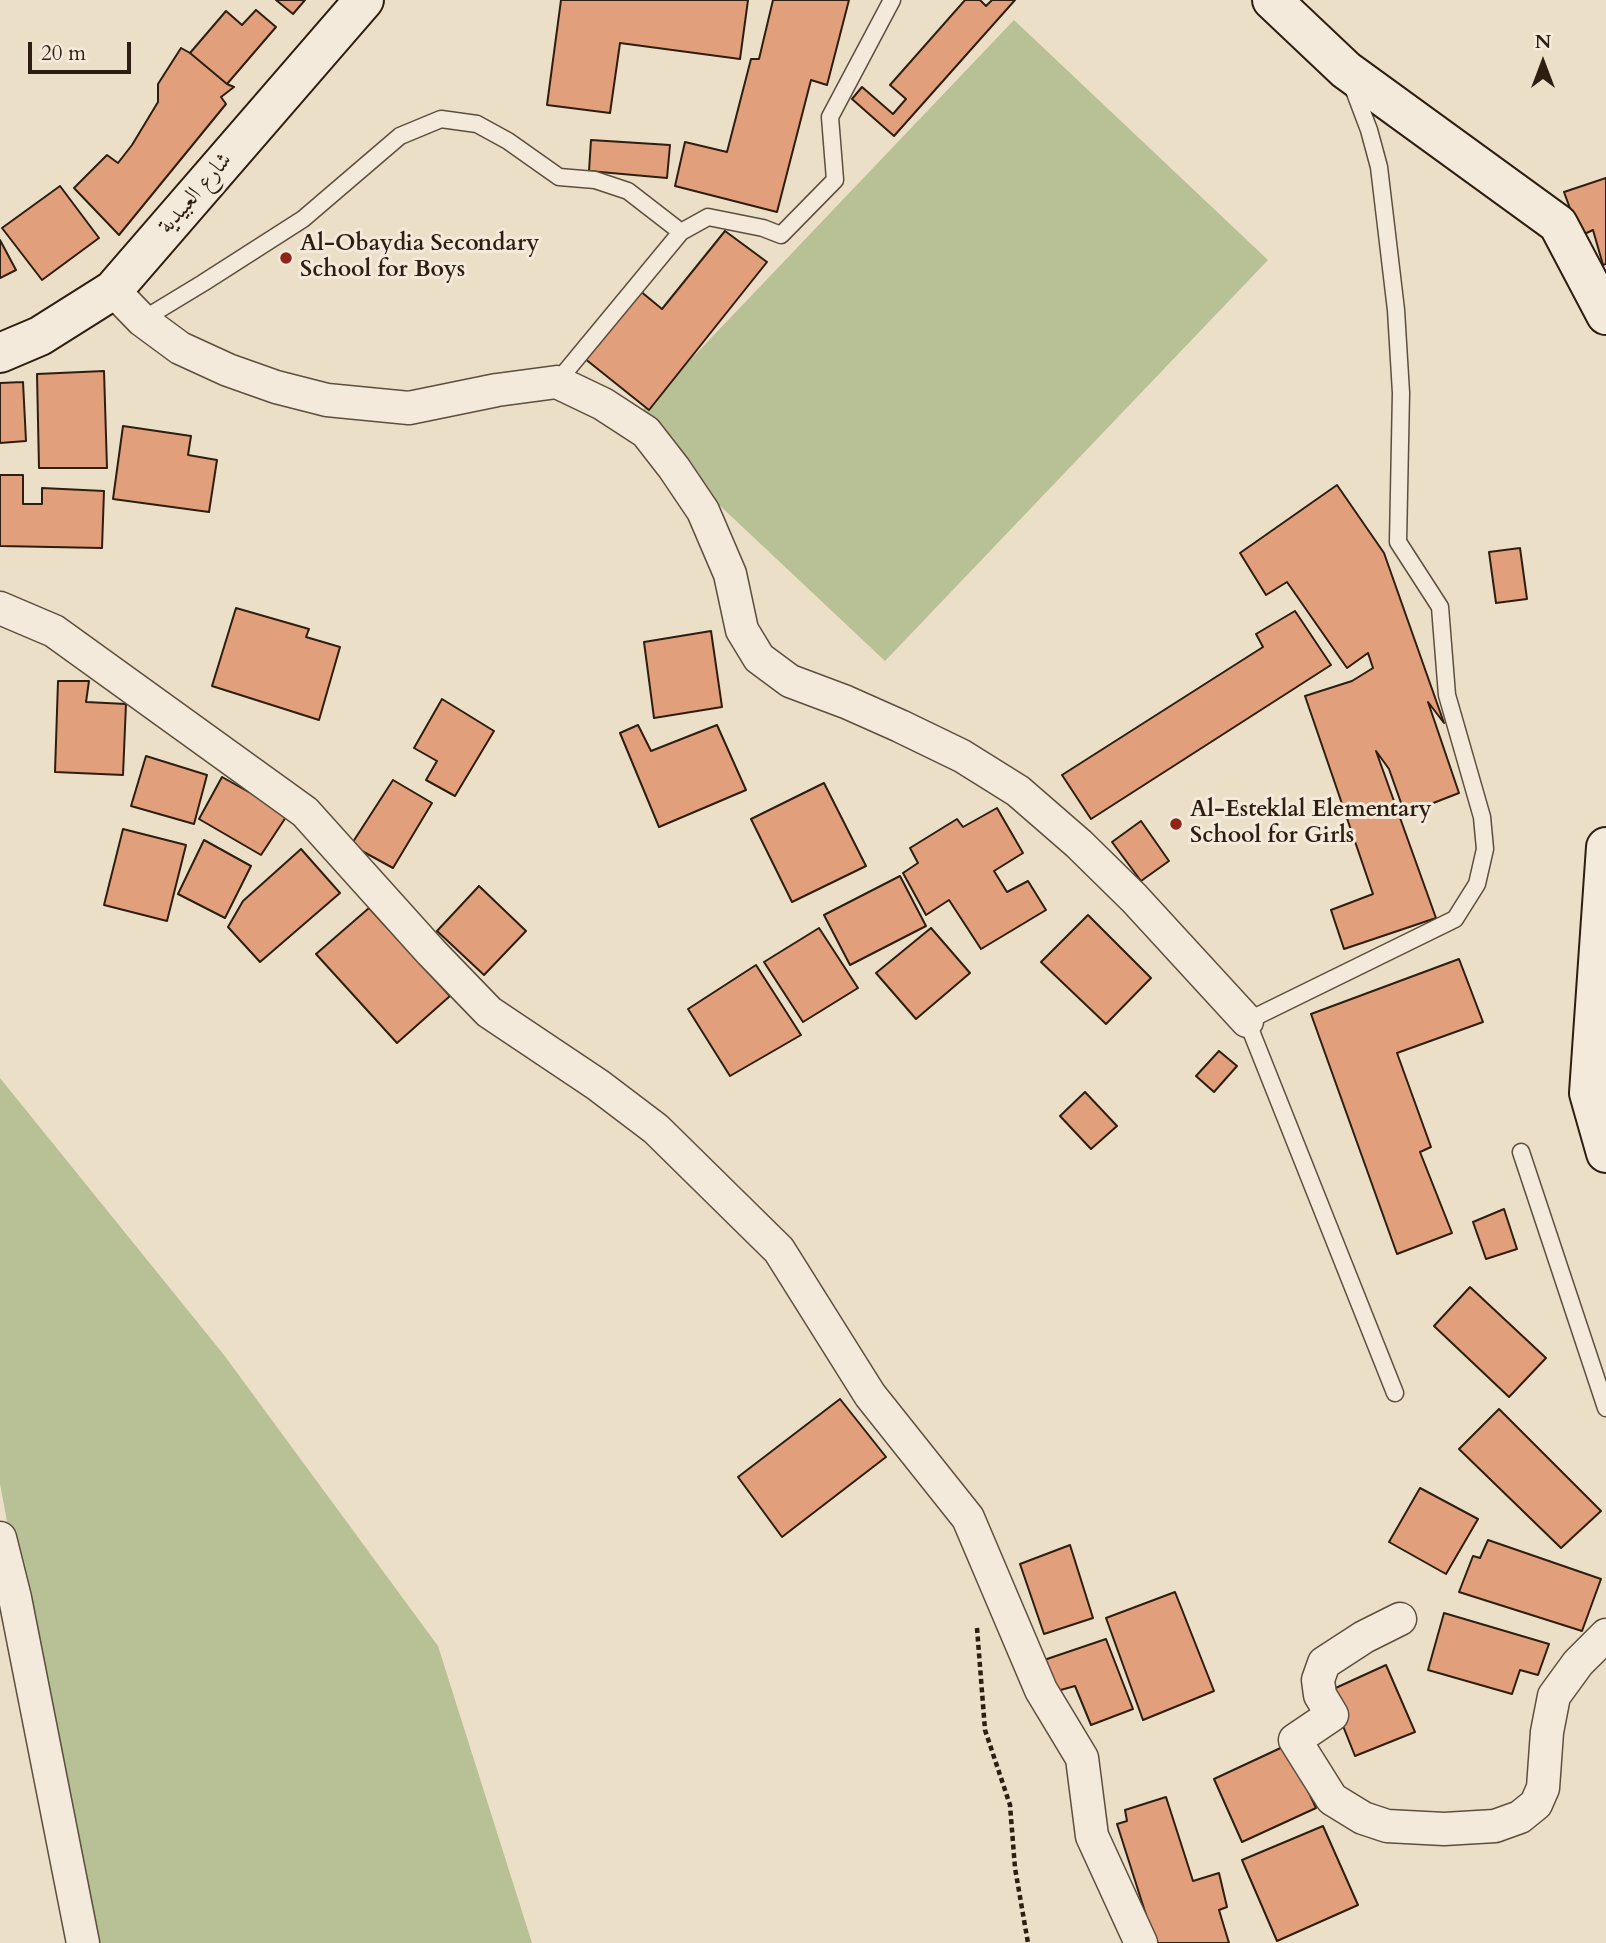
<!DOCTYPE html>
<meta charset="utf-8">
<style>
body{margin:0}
#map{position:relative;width:1606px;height:1943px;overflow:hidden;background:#ecdfc7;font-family:Cardo,serif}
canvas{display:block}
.north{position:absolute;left:1508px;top:28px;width:70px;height:70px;-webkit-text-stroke:5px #f3eadb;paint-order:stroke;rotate:0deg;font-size:19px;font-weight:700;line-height:28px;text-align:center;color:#2d1e11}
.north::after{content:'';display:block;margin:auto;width:24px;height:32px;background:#2d1e11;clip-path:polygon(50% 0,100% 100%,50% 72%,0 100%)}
.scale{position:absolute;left:28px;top:42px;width:103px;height:32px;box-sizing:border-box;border:4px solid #2d1e11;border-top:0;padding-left:9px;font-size:21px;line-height:24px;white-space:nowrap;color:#2d1e11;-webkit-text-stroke:5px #f3eadb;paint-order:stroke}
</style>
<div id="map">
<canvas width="1606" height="1943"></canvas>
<div class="north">N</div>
<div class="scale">20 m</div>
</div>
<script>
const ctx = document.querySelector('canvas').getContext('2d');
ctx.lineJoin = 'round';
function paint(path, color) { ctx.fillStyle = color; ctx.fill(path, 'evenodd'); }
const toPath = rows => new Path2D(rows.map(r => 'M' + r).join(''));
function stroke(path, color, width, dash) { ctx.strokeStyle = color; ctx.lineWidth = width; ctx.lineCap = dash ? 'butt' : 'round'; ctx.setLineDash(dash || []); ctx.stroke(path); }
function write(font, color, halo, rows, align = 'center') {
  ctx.font = font + ' Cardo,Amiri,serif'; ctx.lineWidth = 6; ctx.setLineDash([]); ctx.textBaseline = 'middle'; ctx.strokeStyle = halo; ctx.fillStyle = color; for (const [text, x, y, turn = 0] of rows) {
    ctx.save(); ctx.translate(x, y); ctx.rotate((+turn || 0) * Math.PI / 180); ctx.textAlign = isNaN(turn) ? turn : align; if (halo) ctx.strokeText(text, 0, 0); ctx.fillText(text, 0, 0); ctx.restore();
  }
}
paint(toPath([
 [1014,20,1268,260,885,661,631,422],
 [0,1078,224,1355,438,1646,532,1943,86,1943,0,1484]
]), '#b8c195');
const building = toPath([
 [276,0,305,0,293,14,276,0],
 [561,0,748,0,740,59,620,43,610,113,547,105,561,0],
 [773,0,849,0,827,85,811,80,777,212,675,186,685,142,727,152,751,59,759,59,773,0],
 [965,0,980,0,986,6,992,0,1015,0,894,136,852,99,862,87,893,114,906,99,890,85,965,0],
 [256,10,276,27,227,84,190,53,226,11,242,25,256,10],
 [181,48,190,53,227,84,234,87,221,97,226,104,119,235,74,188,107,155,118,163,132,145,158,102,158,84,181,48],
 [591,140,670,145,667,178,589,171,591,140],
 [1606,178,1606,264,1603,265,1593,230,1580,236,1564,192,1606,178],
 [60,186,99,238,42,280,2,228,60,186],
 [725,231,767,262,649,410,584,358,639,290,662,309,725,231],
 [0,240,16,270,0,278,0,240],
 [104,371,107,468,39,468,37,374,104,371],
 [23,382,26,441,0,443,0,383,23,382],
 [123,426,191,436,188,455,217,460,209,512,113,499,123,426],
 [0,475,23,475,23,504,42,504,42,488,104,491,102,548,0,546,0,475],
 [1337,485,1384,553,1444,723,1428,702,1459,793,1405,814,1389,769,1376,751,1436,918,1344,949,1331,910,1373,894,1305,696,1352,681,1373,668,1368,653,1347,668,1287,582,1266,595,1240,553,1337,485],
 [1520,548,1527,599,1496,603,1489,552,1520,548],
 [236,608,309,629,306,637,340,647,319,720,212,686,236,608],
 [1295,611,1331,665,1091,819,1062,775,1263,647,1256,634,1295,611],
 [711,631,722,707,654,718,644,642,711,631],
 [58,681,89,681,86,702,126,704,123,775,55,772,58,681],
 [442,699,494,731,455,796,426,780,437,761,414,748,442,699],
 [638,725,651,751,717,725,746,790,659,827,620,733,638,725],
 [146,756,207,775,194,824,131,806,146,756],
 [222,777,288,814,261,855,199,819,222,777],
 [393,780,432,803,393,868,351,845,393,780],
 [824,783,866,866,792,902,751,819,824,783],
 [997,808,1023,853,994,871,1007,892,1028,881,1046,910,981,949,949,900,926,915,903,873,918,863,910,848,957,819,963,827,997,808],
 [1141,821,1169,861,1141,881,1112,842,1141,821],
 [123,829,186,845,167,921,104,905,123,829],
 [204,840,251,866,225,918,178,894,204,840],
 [301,849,340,893,260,962,228,927,243,901,301,849],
 [900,876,926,926,850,965,824,915,900,876],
 [479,886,526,931,484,975,437,931,479,886],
 [369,908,450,996,397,1043,316,954,369,908],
 [1088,915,1151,978,1106,1024,1041,962,1088,915],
 [819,928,858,988,803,1022,764,962,819,928],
 [931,928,970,973,916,1019,876,973,931,928],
 [1459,959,1483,1022,1397,1053,1431,1147,1420,1152,1452,1233,1397,1254,1311,1014,1459,959],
 [756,965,801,1035,730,1076,688,1009,756,965],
 [1219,1051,1237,1066,1214,1092,1196,1076,1219,1051],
 [1085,1092,1117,1126,1091,1149,1060,1116,1085,1092],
 [1504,1209,1517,1249,1486,1259,1473,1222,1504,1209],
 [1470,1287,1546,1358,1509,1397,1434,1326,1470,1287],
 [840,1399,886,1457,782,1537,738,1477,840,1399],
 [1499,1409,1601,1511,1561,1548,1459,1449,1499,1409],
 [1420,1488,1478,1519,1446,1574,1389,1542,1420,1488],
 [1488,1540,1601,1579,1582,1631,1459,1592,1473,1556,1480,1558,1488,1540],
 [1070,1545,1093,1618,1044,1634,1020,1564,1070,1545],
 [1175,1592,1214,1691,1143,1720,1106,1618,1175,1592],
 [1444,1613,1549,1644,1538,1675,1520,1670,1512,1694,1428,1670,1444,1613],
 [1106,1639,1133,1709,1091,1725,1075,1686,1057,1691,1044,1660,1106,1639],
 [1386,1665,1415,1732,1355,1756,1329,1691,1386,1665],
 [1287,1745,1316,1808,1242,1842,1214,1779,1287,1745],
 [1166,1797,1193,1881,1219,1873,1227,1907,1219,1910,1229,1943,1155,1943,1117,1824,1127,1821,1125,1810,1166,1797],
 [1323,1826,1358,1905,1277,1941,1242,1860,1323,1826]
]);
paint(building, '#e29f7b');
stroke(building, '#2d1e11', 2);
const lane = toPath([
 [1352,85,1369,130,1379,167,1396,310,1401,393,1398,542,1440,607,1447,695,1482,817,1485,849,1477,884,1455,919,1247,1021,1395,1393],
 [142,320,203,283,303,219,400,136,441,119,477,124,508,141,559,177,595,180,628,191,681,232],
 [557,382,681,232,708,217,763,228,781,235,835,180,830,117,892,0],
 [1521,1152,1606,1408]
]);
const street = toPath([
 [113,290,142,320,180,348,228,370,276,387,327,400,409,408,497,390,557,382,603,404,646,432,674,468,703,511,730,574,742,630,759,658,790,681,846,702,900,726,962,756,1018,791,1079,844,1134,898,1247,1021],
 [0,608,54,631,305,812,431,952,489,1012,598,1085,656,1129,779,1250,870,1395,968,1518,1041,1690,1082,1758,1092,1836,1141,1943],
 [0,1538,15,1598,83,1943],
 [1400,1619,1364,1637,1324,1663,1318,1680,1320,1695,1332,1715,1295,1740,1332,1799,1363,1818,1387,1826,1444,1829,1495,1826,1520,1817,1536,1804,1543,1788,1547,1732,1554,1696,1578,1663,1606,1635]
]);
const secondary = toPath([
 [1272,0,1346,70,1558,224,1606,315],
 [0,353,40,336,113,290,364,0],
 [1606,847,1589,1093,1606,1153]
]);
stroke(lane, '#5d4e3e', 19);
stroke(street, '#5d4e3e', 35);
stroke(secondary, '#2d1e11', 42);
stroke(toPath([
 [977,1628,985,1730,1010,1805,1015,1868,1028,1943]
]), '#2d1e11', 4.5, [5, 3.5]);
stroke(lane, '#f3eadb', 16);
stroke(street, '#f3eadb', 32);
stroke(secondary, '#f3eadb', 38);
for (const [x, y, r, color] of [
 [286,258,7,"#8f2418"],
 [1176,824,7,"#8f2418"]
]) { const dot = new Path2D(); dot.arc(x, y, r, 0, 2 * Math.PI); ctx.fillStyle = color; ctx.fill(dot); stroke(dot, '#f3eadb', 2.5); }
write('23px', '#2d1e11', '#f3eadb', [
 ["شارع العبيدية",196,194,-49]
]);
write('bold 23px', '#2d1e11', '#f3eadb', [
 ["Al-Obaydia Secondary",300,245],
 ["School for Boys",300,271],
 ["Al-Esteklal Elementary",1190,811],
 ["School for Girls",1190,837]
], 'left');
</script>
